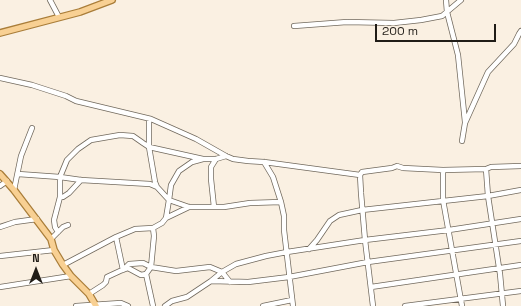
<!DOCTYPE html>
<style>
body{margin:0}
#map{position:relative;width:521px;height:306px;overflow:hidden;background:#faf0e2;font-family:"Space Grotesk",sans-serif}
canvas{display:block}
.north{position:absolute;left:16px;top:250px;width:40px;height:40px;-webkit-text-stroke:3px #faf0e2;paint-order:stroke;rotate:0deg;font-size:11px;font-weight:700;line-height:16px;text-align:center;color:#201c17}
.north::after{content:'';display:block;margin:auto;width:14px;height:18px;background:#201c17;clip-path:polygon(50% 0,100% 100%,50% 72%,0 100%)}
.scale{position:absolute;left:375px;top:24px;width:121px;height:18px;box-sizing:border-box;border:2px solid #201c17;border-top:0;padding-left:5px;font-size:12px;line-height:14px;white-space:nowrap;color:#201c17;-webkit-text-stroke:3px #faf0e2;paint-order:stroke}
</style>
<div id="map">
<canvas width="521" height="306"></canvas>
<div class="north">N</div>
<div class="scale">200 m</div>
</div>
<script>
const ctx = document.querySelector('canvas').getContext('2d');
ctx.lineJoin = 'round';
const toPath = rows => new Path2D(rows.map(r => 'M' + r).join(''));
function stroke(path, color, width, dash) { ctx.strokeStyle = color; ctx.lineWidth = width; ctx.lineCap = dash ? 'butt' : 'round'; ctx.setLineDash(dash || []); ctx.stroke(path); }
const minor = toPath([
 [50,0,59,17],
 [446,0,447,12,458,55,465,122],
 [294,26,347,22,394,23,421,20,442,16,461,0],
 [0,78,32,85,66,96,76,101,151,119,196,139,226,156,233,159,248,161,264,162,360,175],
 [462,141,465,123,488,72,514,44,519,34,521,31],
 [203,159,192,162,179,171,171,185,169,200,189,207,224,207,250,203,281,202],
 [264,162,273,177,281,202,284,216,284,230,293,306],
 [486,169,488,196,500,274,503,306],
 [443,170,443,200,462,306],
 [18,174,60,177,81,180,150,184,157,187,155,182,149,147,149,119],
 [0,186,7,181],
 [14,190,21,156,32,128],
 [60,197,60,177,67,160,78,149,91,140,120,135,133,136,143,143,149,147,203,159,216,159,226,156],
 [214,207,211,179,211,167,216,159],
 [166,218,189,207],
 [0,227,15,222,37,219],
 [58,232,55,227,54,220,60,197,63,197,69,193,81,180],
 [116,237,123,270,129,264,143,263,151,267,176,271,210,267,222,272,236,264,266,256,287,252,365,240,449,230,521,219],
 [51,239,63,227,68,225],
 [309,249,317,240,330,221,339,215,362,210,488,196,521,190],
 [0,256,54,250],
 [63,265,116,237,135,229,153,228],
 [211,281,222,272,230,282],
 [0,287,71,276],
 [371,287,521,265],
 [89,294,103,285,106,282,107,277,120,271,128,268,141,275,146,274],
 [76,306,121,303,128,306],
 [153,306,146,274,151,267,154,236,153,228,162,223,166,218,169,200,157,187],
 [165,306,172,301,187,297,211,281,248,282,289,277,368,262,521,241],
 [263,306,292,300],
 [373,306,365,240,361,193,360,175,362,172,392,168,397,166,403,168,443,170,486,169,491,167,521,166],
 [405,306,521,291]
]);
const major = toPath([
 [0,33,80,12,112,0],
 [0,174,14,190,51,239,54,250,63,265,71,276,89,294,96,306]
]);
stroke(minor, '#71695d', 6);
stroke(major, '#a97d39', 8);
stroke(minor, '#fff', 4.5);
stroke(major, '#f8d093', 5.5);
</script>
